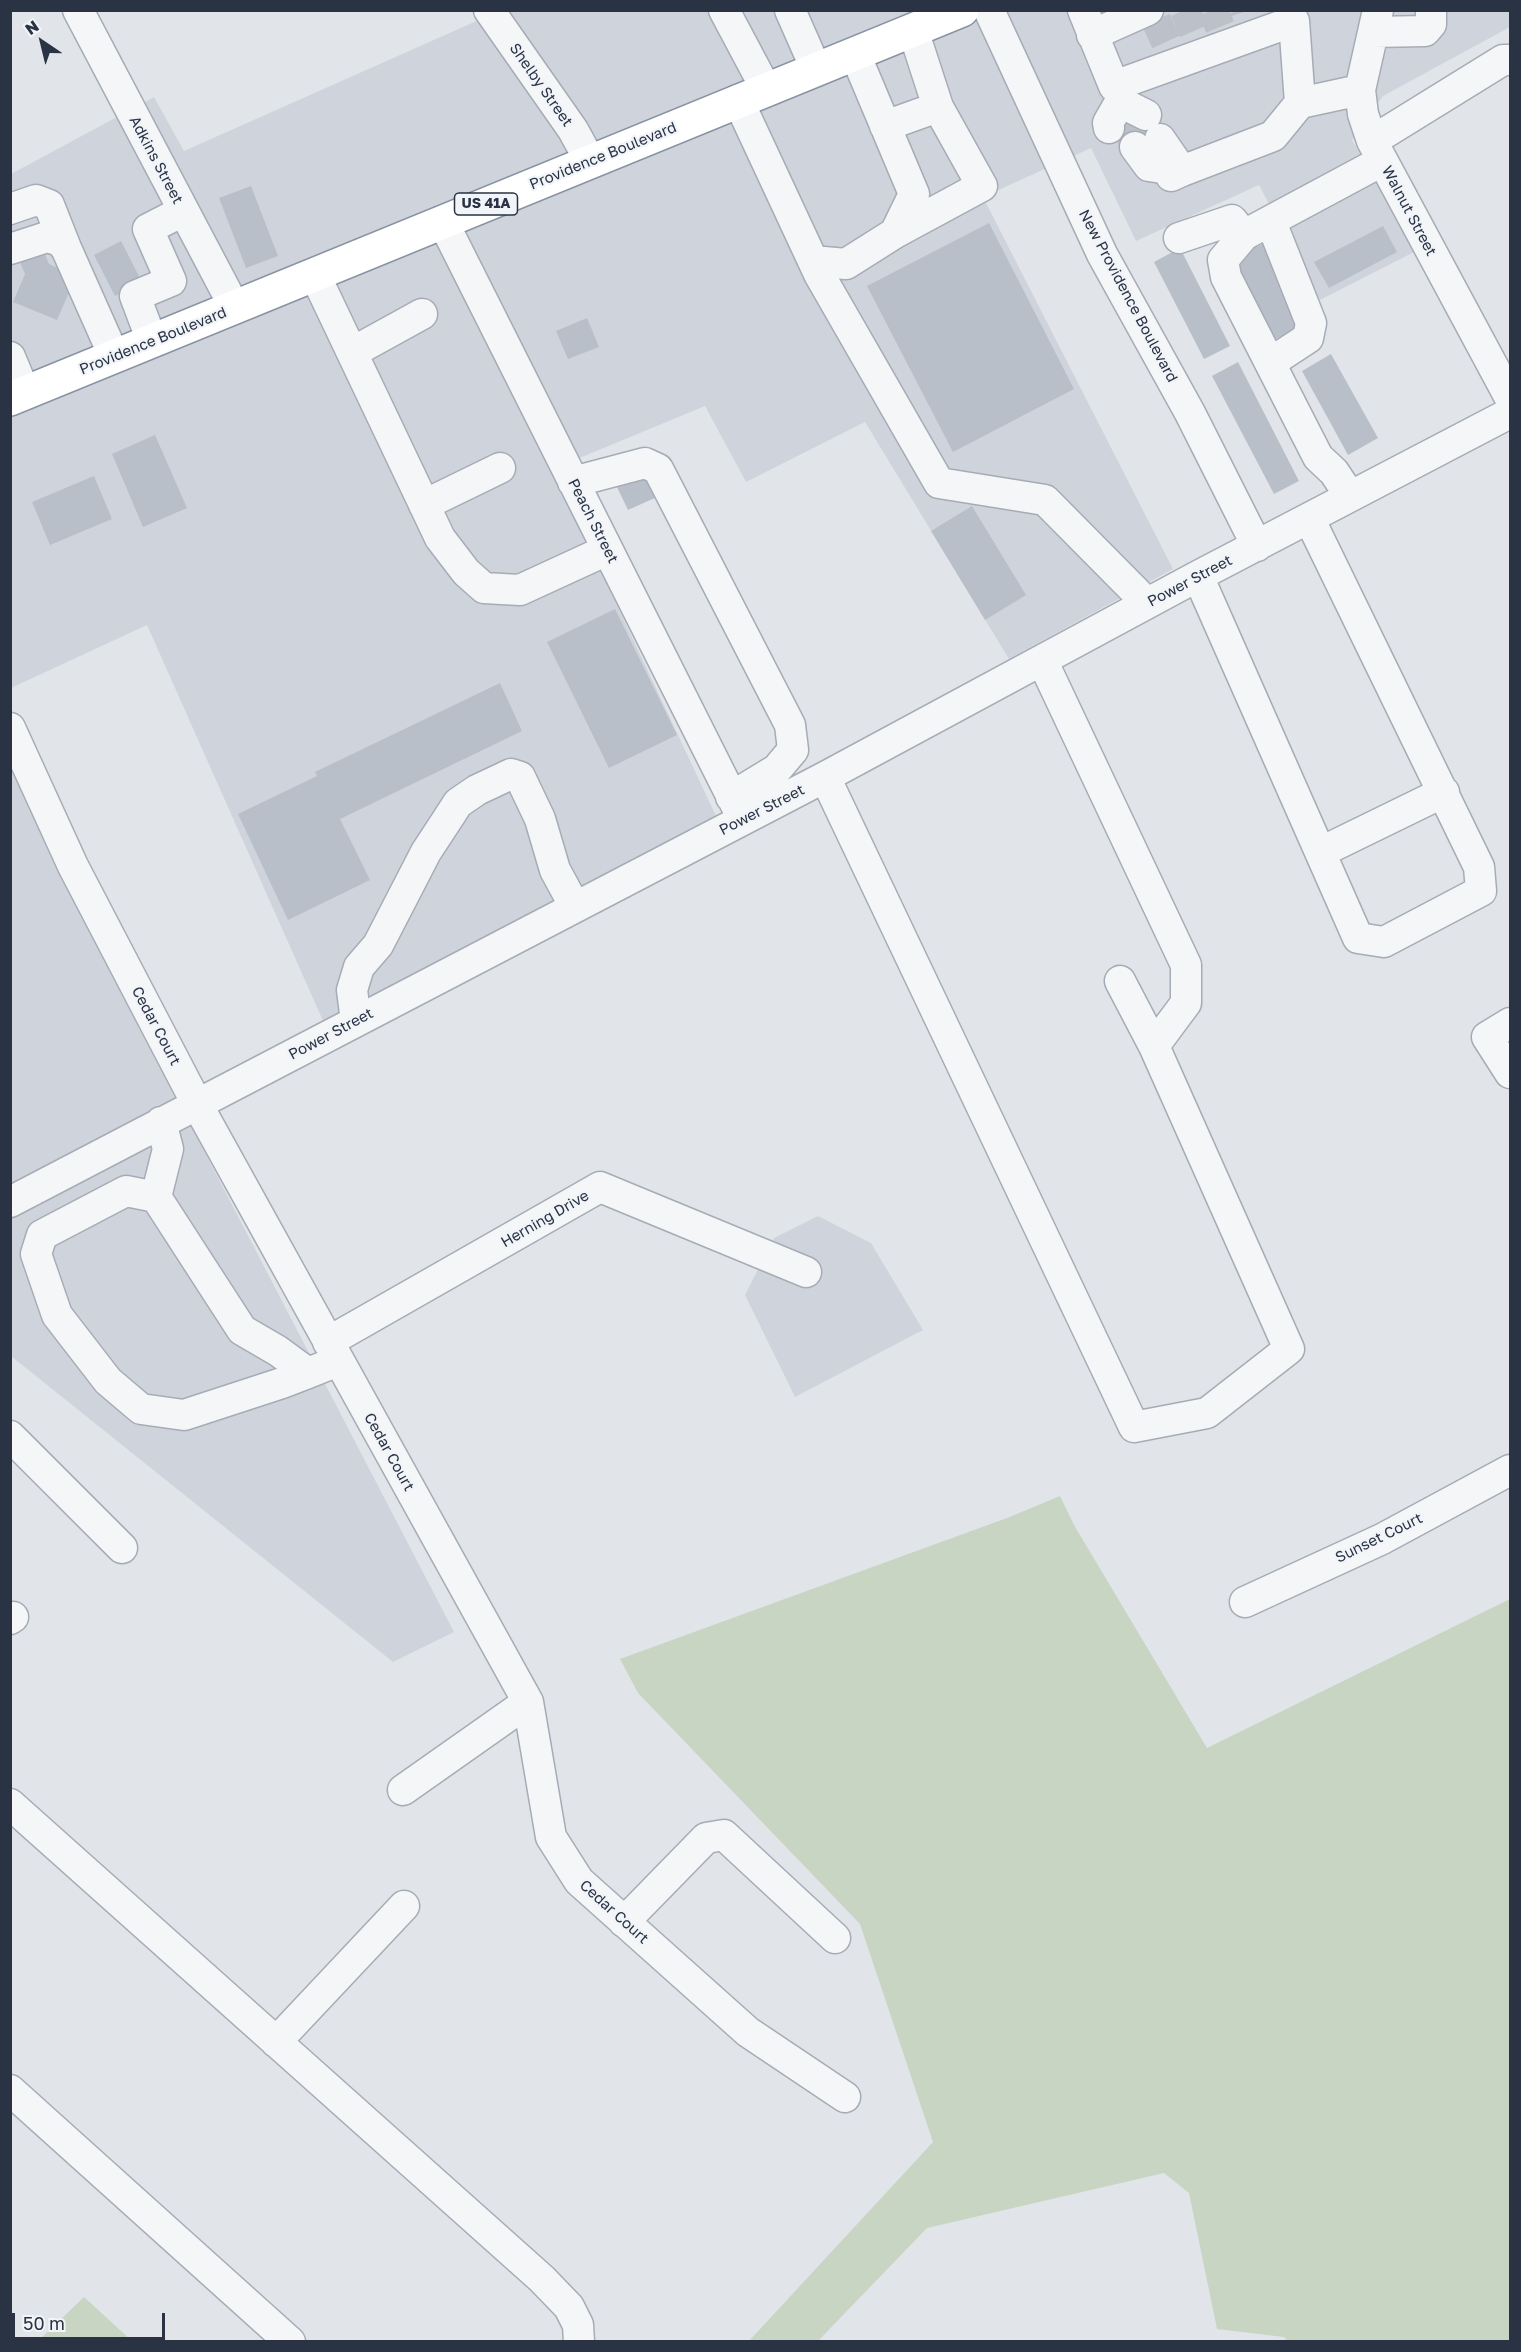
<!DOCTYPE html>
<style>
body{margin:0}
#map{position:relative;width:1521px;height:2352px;overflow:hidden;background:#e1e5ea;font-family:"Golos Text",sans-serif}
canvas{display:block}
.frame{position:absolute;inset:0;border:12px solid #293343;pointer-events:none}
.north{position:absolute;left:12px;top:12px;width:60px;height:60px;-webkit-text-stroke:4px #f1f4f8;paint-order:stroke;rotate:325deg;font-size:16px;font-weight:700;line-height:24px;text-align:center;color:#293343}
.north::after{content:'';display:block;margin:auto;width:21px;height:27px;background:#293343;clip-path:polygon(50% 0,100% 100%,50% 72%,0 100%)}
.scale{position:absolute;left:12px;top:2313px;width:153px;height:27px;box-sizing:border-box;border:3px solid #293343;border-top:0;padding-left:8px;font-size:18px;line-height:21px;white-space:nowrap;color:#293343;-webkit-text-stroke:4px #f1f4f8;paint-order:stroke}
</style>
<div id="map">
<canvas width="1521" height="2352"></canvas>
<div class="frame"></div>
<div class="north">N</div>
<div class="scale">50 m</div>
</div>
<script>
const ctx = document.querySelector('canvas').getContext('2d');
ctx.lineJoin = 'round';
function paint(path, color) { ctx.fillStyle = color; ctx.fill(path, 'evenodd'); }
const toPath = rows => new Path2D(rows.map(r => 'M' + r).join(''));
function stroke(path, color, width, dash) { ctx.strokeStyle = color; ctx.lineWidth = width; ctx.lineCap = dash ? 'butt' : 'round'; ctx.setLineDash(dash || []); ctx.stroke(path); }
function write(font, color, halo, rows, align = 'center') {
  ctx.font = font + ' "Golos Text",sans-serif'; ctx.lineWidth = 4.5; ctx.setLineDash([]); ctx.textBaseline = 'middle'; ctx.strokeStyle = halo; ctx.fillStyle = color; for (const [text, x, y, turn = 0] of rows) {
    ctx.save(); ctx.translate(x, y); ctx.rotate((+turn || 0) * Math.PI / 180); ctx.textAlign = isNaN(turn) ? turn : align; if (halo) ctx.strokeText(text, 0, 0); ctx.fillText(text, 0, 0); ctx.restore();
  }
}
paint(toPath([
 [499,11,1510,11,1510,27,1383,96,1352,140,1416,251,1320,300,1259,185,1136,241,1091,148,983,197,1173,569,1009,659,865,422,746,482,705,406,553,469,717,818,324,1023,147,625,11,688,11,174,154,97,184,151],
 [10,766,175,1095,454,1632,393,1662,11,1356],
 [818,1216,871,1243,923,1330,795,1397,745,1295,774,1238]
]), '#cfd4dc');
paint(toPath([
 [1060,1496,1074,1525,1207,1748,1510,1599,1510,2341,1289,2342,1284,2337,1217,2329,1189,2193,1164,2173,927,2228,818,2341,749,2341,933,2142,860,1924,638,1693,620,1659,1007,1518],
 [84,2297,132,2341,38,2341]
]), '#c7d5c2');
paint(toPath([
 [251,186,278,256,246,268,219,198],
 [989,223,1074,389,953,452,867,286],
 [1383,226,1397,252,1329,288,1314,262],
 [121,241,142,282,115,296,94,255],
 [1263,244,1301,328,1271,341,1234,257],
 [41,245,49,264,76,276,57,320,13,302,25,274,19,260],
 [1180,248,1230,346,1204,359,1154,262],
 [587,318,599,347,568,359,556,331],
 [1331,354,1378,438,1348,455,1302,371],
 [1238,362,1299,481,1274,494,1212,376],
 [155,435,187,508,143,527,112,454],
 [644,469,657,497,628,510,615,483],
 [94,476,112,519,50,545,32,502],
 [972,506,1026,595,985,620,931,531],
 [615,609,677,735,609,768,547,642],
 [500,683,522,731,340,819,370,880,288,920,238,814,317,776,315,772]
]), '#b8bfc8');
stroke(toPath([
 [1185,10,1194,31],
 [1213,10,1220,27],
 [1240,10,1241,13],
 [1156,20,1166,42],
 [1127,122,1135,147]
]), '#bcc1c9', 30, [30, 15]);
const minor = toPath([
 [78,10,235,308],
 [489,10,573,130,590,161],
 [724,10,766,89],
 [790,10,816,69],
 [989,10,1102,254,1190,413,1257,546],
 [1083,10,1114,86,1294,21,1300,103,1360,90],
 [1378,10,1360,90,1363,114,1372,141,1510,398],
 [1374,32,1425,31,1431,24,1431,10],
 [1092,35,1148,10],
 [738,100,819,274,939,483,1045,500,1147,603],
 [885,126,938,107],
 [1109,128,1108,123,1120,102,1146,115],
 [1160,139,1182,171,1171,176],
 [1372,141,1503,60,1510,60],
 [1135,147,1149,166,1182,171,1273,136,1300,103],
 [10,209,36,200,49,205,66,248],
 [443,222,743,819],
 [895,233,982,186,938,107,913,30],
 [1179,238,1232,220,1244,235],
 [10,249,47,237,60,241,66,248,114,356],
 [813,261,846,264,895,233,914,194,855,54],
 [315,275,440,538,466,572,484,588,520,590,607,550],
 [152,341,135,296,171,281,148,229,183,211],
 [353,352,422,314],
 [10,357,25,393],
 [1270,363,1308,338,1311,323,1271,222],
 [573,482,645,463,658,469,790,725,793,750,777,769,731,797],
 [1350,496,1334,472,1318,457,1226,277,1223,260,1244,235,1382,161],
 [424,505,500,468],
 [1198,576,1358,938,1384,942,1481,891,1479,867,1309,518],
 [1042,660,1186,965,1186,1003,1154,1046],
 [10,728,73,866,197,1104,528,1702,551,1837,579,1881,748,2032,845,2097],
 [825,777,1134,1427,1207,1413,1289,1349,1154,1046,1120,981],
 [1321,852,1444,792],
 [356,1021,352,990,359,967,378,945,426,852,445,823,458,803,477,790,511,774,520,777,540,819,555,870,575,907],
 [1510,1023,1487,1037,1510,1073],
 [156,1197,168,1149,161,1122],
 [10,1202,825,777,1198,576,1510,413],
 [328,1342,600,1187,806,1272],
 [308,1373,278,1351,242,1330,156,1197,126,1191,42,1235,36,1254,57,1315,108,1381,141,1409,184,1415,282,1383,308,1373,338,1361],
 [10,1436,122,1548],
 [1245,1602,1382,1539,1510,1470],
 [10,1619,13,1617],
 [403,1790,528,1702],
 [10,1804,542,2279,569,2307,578,2325,579,2342],
 [624,1922,706,1838,724,1835,835,1938],
 [276,2042,404,1906],
 [10,2090,290,2342]
]);
const highway = toPath([
 [10,399,962,10]
]);
stroke(minor, '#a6acb5', 33);
stroke(highway, '#8893a2', 36);
stroke(minor, '#f4f6f8', 30);
stroke(highway, '#fff', 33);
for (const [x, y, w] of [
 [486,204,63]
]) { const box = new Path2D(); box.roundRect(x - w / 2, y - 11, w, 22, 4.5); ctx.fillStyle = '#f1f4f8'; ctx.fill(box); stroke(box, '#293343', 1.5); }
write('bold 14px', '#293343', null, [
 ["US 41A",486,204]
]);
write('15px', '#293343', '#f1f4f8', [
 ["Shelby Street",541,85,55],
 ["Providence Boulevard",603,156,-22],
 ["Adkins Street",156,160,62],
 ["Walnut Street",1409,211,62],
 ["New Providence Boulevard",1128,296,62],
 ["Providence Boulevard",153,341,-22],
 ["Peach Street",593,521,63],
 ["Power Street",1190,581,-28],
 ["Power Street",762,810,-27],
 ["Cedar Court",156,1026,62],
 ["Power Street",331,1034,-28],
 ["Herning Drive",545,1219,-30],
 ["Cedar Court",389,1452,61],
 ["Sunset Court",1379,1538,-26],
 ["Cedar Court",614,1912,42]
]);
</script>
